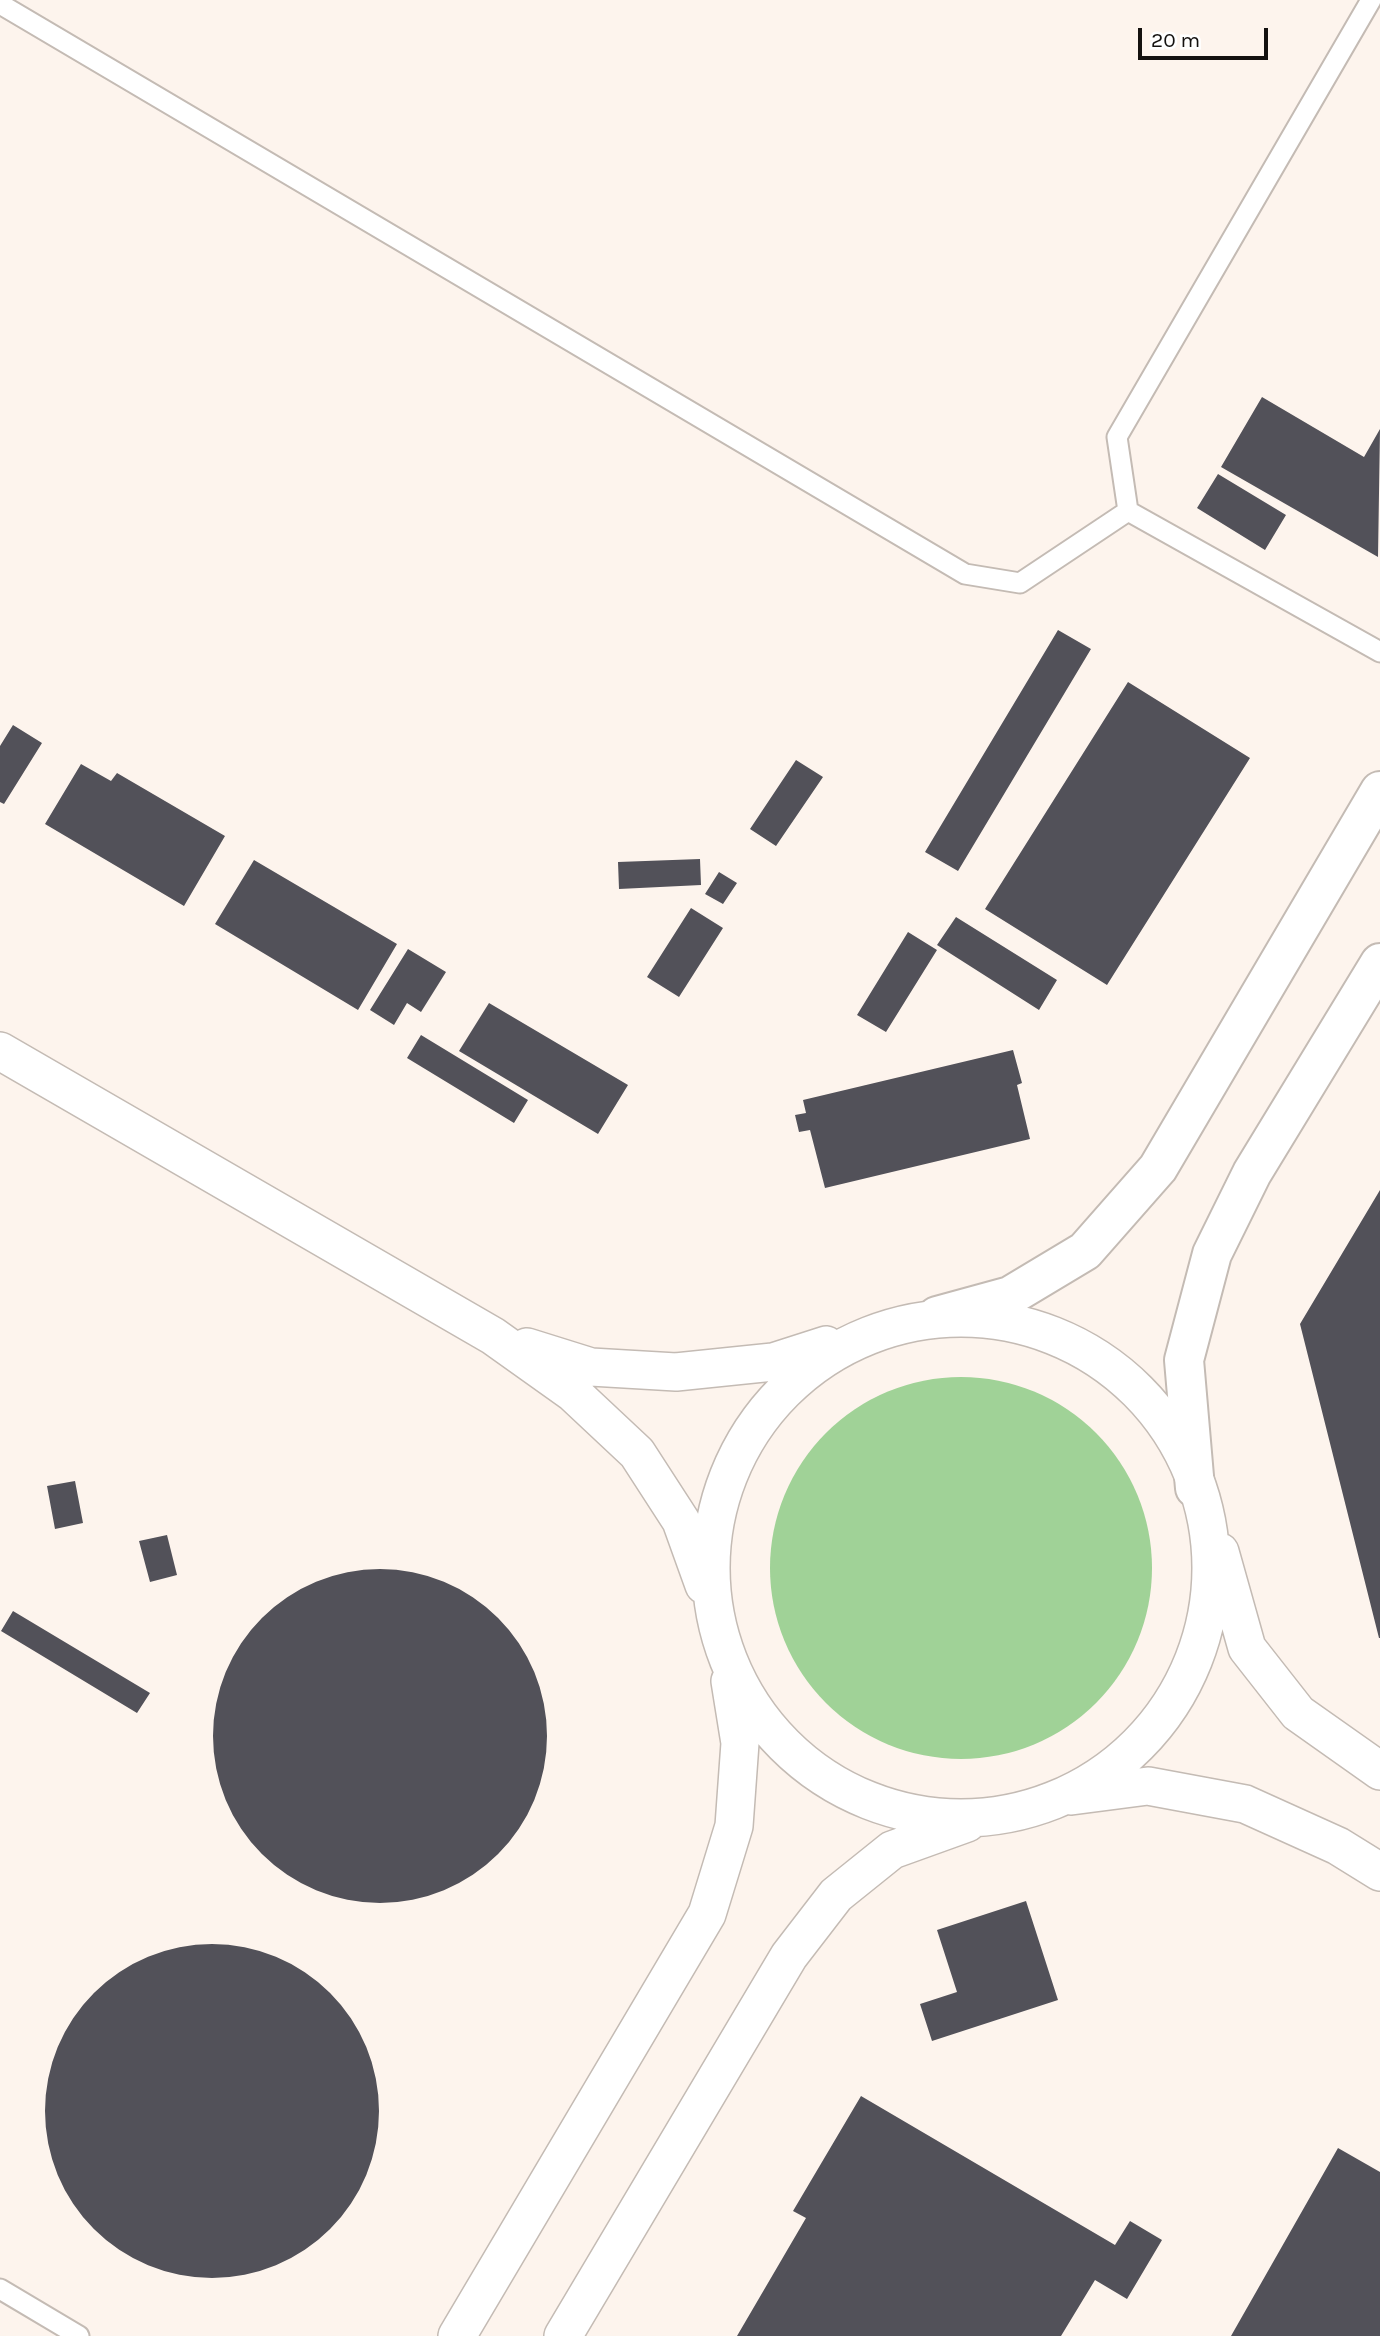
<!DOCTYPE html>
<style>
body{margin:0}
#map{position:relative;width:1380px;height:2336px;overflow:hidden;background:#fdf4ed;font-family:Karla,sans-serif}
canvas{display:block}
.scale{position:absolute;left:1138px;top:28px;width:130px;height:32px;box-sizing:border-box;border:4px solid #14110f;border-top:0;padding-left:9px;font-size:21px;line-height:24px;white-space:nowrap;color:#14110f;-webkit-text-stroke:5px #fff;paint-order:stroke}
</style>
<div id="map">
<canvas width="1380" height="2336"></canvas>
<div class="scale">20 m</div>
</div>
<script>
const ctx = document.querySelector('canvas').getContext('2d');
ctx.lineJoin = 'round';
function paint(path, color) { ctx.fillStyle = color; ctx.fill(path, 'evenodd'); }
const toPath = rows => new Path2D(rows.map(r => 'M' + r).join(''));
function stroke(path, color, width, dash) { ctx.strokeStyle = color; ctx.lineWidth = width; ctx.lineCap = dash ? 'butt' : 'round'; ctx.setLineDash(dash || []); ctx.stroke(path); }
paint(toPath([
 '770 1568a191 191 0 1 1 382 0a191 191 0 1 1-382 0Z'
]), '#a0d297');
paint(toPath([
 [1262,397,1364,457,1380,429,1378,557,1221,467],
 [1218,474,1286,515,1265,550,1197,508],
 [1058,630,1091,649,958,871,925,852],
 [1128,682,1250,758,1107,985,985,909],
 [13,725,42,743,4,804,0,802,0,746],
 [796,760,823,777,776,846,750,829],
 [81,764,111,781,117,773,225,836,184,906,45,824],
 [700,859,701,885,619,889,618,862],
 [254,860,397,944,358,1010,215,924],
 [719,872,737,883,723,904,705,894],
 [691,908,723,928,679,997,647,977],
 [956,917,1057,980,1039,1010,937,945],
 [908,932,937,950,886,1032,857,1015],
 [408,949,446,972,421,1012,407,1003,394,1025,370,1010],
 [489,1003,628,1085,598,1134,459,1051],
 [421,1035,528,1100,514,1123,407,1058],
 [1013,1050,1022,1083,1017,1085,1030,1139,825,1188,810,1130,799,1132,795,1115,806,1113,803,1100],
 [1380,1190,1380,1638,1379,1638,1300,1324],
 [75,1481,83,1523,55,1529,47,1486],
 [167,1535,177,1575,150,1582,139,1541],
 '213 1736a167 167 0 1 1 334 0a167 167 0 1 1-334 0Z',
 [13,1611,150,1693,137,1713,1,1631],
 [1026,1901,1058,2000,932,2041,920,2004,957,1992,937,1930],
 '45 2111a167 167 0 1 1 334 0a167 167 0 1 1-334 0Z',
 [861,2096,1115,2245,1130,2221,1162,2240,1127,2299,1095,2280,1061,2336,737,2336,806,2218,793,2211],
 [1338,2148,1380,2172,1380,2336,1231,2336]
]), '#525159');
const service = toPath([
 [0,4,965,574,1020,583,1128,511],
 [1128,511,1117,437,1371,0],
 [1128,511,1380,652],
 [0,2289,79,2336]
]);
const minor = toPath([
 [0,1051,493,1336,573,1393,637,1453,681,1521,704,1585],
 '711 1568a250 250 0 1 1 500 0a250 250 0 1 1-500 0Z',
 [527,1347,591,1367,676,1372,773,1362,826,1345],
 [1220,1552,1247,1648,1298,1713,1380,1771],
 [1071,1796,1148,1786,1245,1804,1338,1846,1380,1872],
 [457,2336,707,1914,734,1826,740,1743,730,1681],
 [563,2336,789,1956,836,1895,892,1850,967,1823]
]);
const tertiary = toPath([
 [937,1316,1010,1296,1085,1251,1158,1168,1380,791],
 [1195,1488,1184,1360,1212,1254,1252,1173,1380,963]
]);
stroke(service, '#c4bbb4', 23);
stroke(minor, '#c4bbb4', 40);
stroke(tertiary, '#c4bbb4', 42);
stroke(service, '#fff', 19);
stroke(minor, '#fff', 37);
stroke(tertiary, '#fff', 38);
</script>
